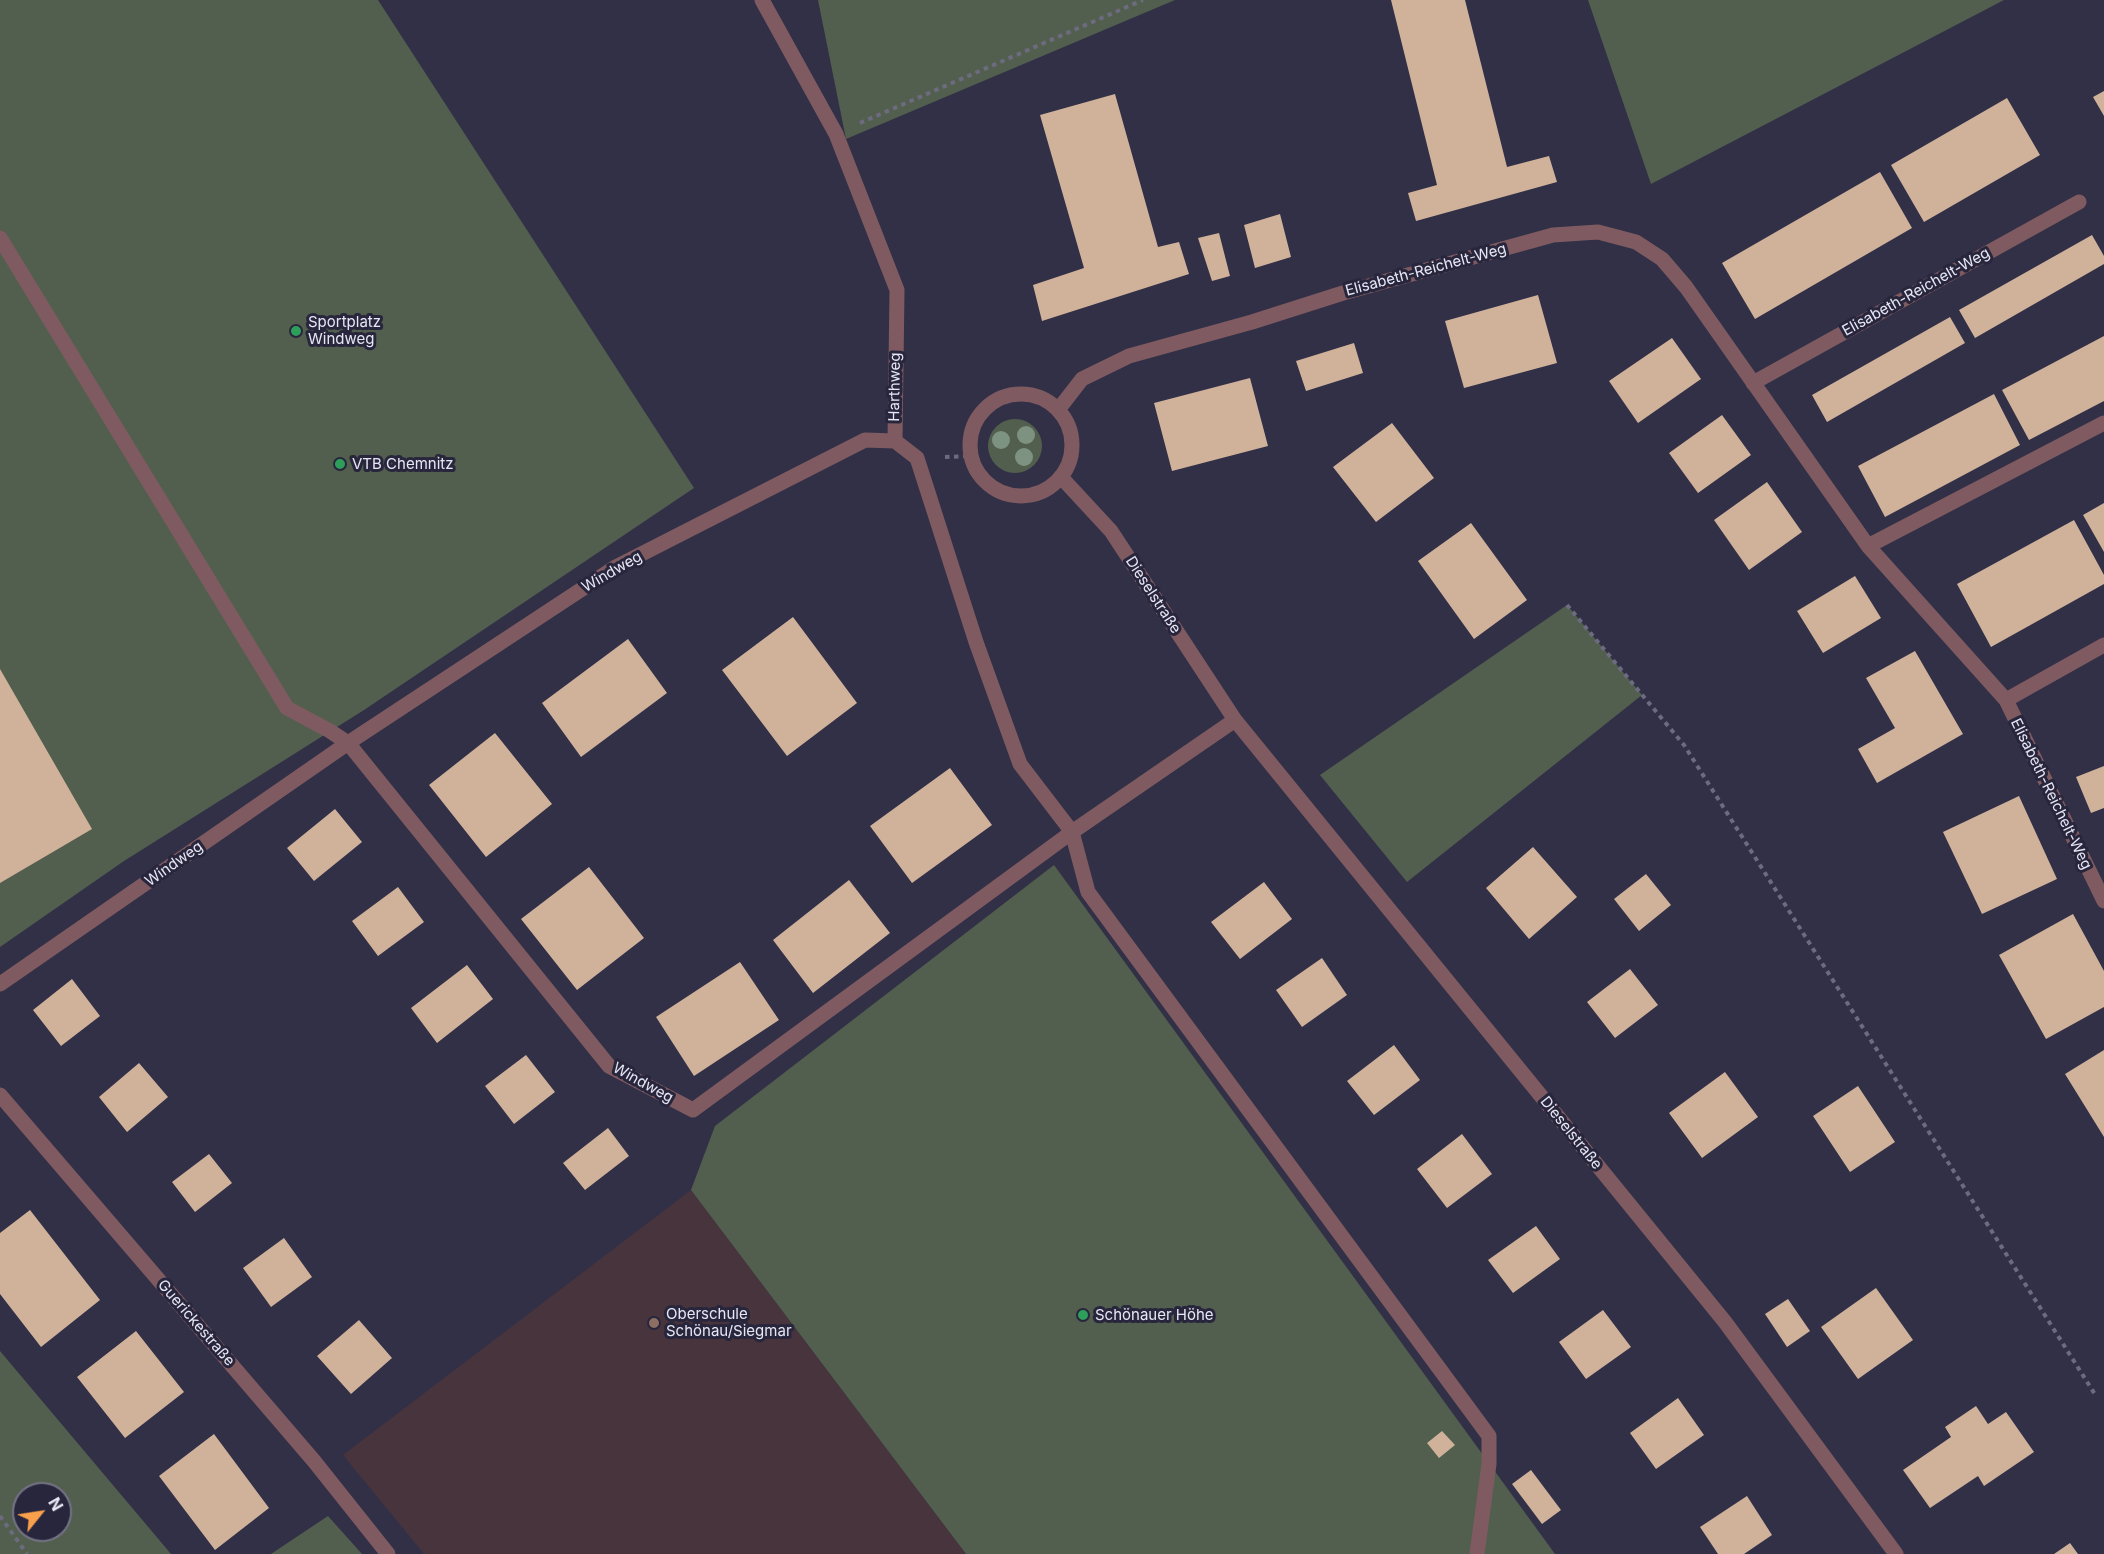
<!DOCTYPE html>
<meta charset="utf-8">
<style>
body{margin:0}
#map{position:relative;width:2104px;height:1554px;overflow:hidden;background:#323047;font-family:Inter,sans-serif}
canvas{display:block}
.north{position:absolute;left:12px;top:1482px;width:60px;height:60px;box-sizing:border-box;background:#28263c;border:2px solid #747386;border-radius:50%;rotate:60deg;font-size:16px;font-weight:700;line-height:24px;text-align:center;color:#e7e6f5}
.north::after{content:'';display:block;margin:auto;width:21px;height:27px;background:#f9a04c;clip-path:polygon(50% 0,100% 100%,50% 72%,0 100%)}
</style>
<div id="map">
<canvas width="2104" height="1554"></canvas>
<div class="north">N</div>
</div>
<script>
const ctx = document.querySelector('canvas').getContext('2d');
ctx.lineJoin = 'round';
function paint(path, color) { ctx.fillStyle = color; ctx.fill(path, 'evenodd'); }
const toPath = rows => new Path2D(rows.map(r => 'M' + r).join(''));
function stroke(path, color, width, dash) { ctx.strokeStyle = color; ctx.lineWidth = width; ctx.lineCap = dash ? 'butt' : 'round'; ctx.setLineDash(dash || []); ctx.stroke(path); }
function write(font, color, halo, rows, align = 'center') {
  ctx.font = font + ' Inter,sans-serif'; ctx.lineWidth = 6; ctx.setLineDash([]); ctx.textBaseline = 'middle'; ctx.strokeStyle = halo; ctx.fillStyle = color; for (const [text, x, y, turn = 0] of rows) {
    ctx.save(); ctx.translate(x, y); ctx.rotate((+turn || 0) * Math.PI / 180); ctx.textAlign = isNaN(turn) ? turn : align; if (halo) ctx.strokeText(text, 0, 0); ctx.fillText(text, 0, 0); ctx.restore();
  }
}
paint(toPath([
 [691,1190,966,1554,424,1554,343,1455]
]), '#47343d');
paint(toPath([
 [0,0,378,0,694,488,364,710,124,861,0,947],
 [818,0,1175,0,846,139],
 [1588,0,2004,0,1651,184],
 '988 446a27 27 0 1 1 54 0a27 27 0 1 1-54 0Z',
 [1567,605,1642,695,1407,882,1320,775],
 [1054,865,1555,1554,966,1554,691,1190,715,1126],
 [0,1351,171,1554,0,1554],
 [24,1494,60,1494,60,1530,24,1530],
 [328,1516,362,1554,271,1554]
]), '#525f4e');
paint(toPath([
 [1391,0,1465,0,1507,167,1549,156,1557,182,1416,221,1408,193,1437,185],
 [2104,91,2104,116,2093,97],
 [1115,94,1158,247,1179,242,1189,274,1042,321,1033,285,1084,268,1040,115],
 [2007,98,2040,155,1924,222,1891,165],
 [1880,172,1912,228,1755,319,1722,263],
 [1280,214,1291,257,1255,268,1244,225],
 [1219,233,1230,276,1212,281,1198,238],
 [2092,235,2104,256,2104,264,1975,338,1959,310],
 [1538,295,1557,363,1464,388,1445,321],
 [1950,317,1965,343,1827,422,1812,395],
 [2104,336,2104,401,2029,440,2002,390],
 [1672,338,1701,379,1638,423,1609,381],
 [1354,343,1363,373,1306,391,1296,361],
 [1250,378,1268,446,1172,471,1154,403],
 [1994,394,2020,445,1885,517,1858,466],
 [1722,415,1751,455,1698,493,1669,453],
 [1392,423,1434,478,1376,522,1333,467],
 [1767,482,1802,532,1749,570,1714,520],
 [2104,503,2104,552,2083,515],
 [2074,520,2104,575,2104,584,1991,647,1957,584],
 [1471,523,1527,600,1474,639,1418,561],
 [1855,576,1881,618,1823,653,1797,611],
 [793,617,857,703,787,756,722,670],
 [628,639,667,693,581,757,542,703],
 [1915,651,1963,734,1877,783,1858,749,1895,728,1866,678],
 [0,669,92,829,0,883],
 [495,733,552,804,486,857,429,785],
 [2104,766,2104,808,2091,813,2076,777],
 [950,768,992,825,912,883,870,826],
 [2019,796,2057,879,1982,914,1943,832],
 [335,809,362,842,314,881,287,848],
 [1533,847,1577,897,1529,939,1486,888],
 [589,867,644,938,577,990,521,919],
 [1646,874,1671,905,1639,931,1614,899],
 [849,880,890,933,813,993,773,940],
 [1264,882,1292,919,1240,959,1211,922],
 [398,887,424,922,378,956,352,921],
 [2073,914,2104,971,2104,1007,2046,1039,1999,955],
 [1322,958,1347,995,1302,1027,1276,990],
 [740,962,779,1020,694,1076,656,1017],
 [467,965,493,999,437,1043,411,1008],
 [1630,969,1658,1005,1615,1038,1587,1002],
 [72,979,100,1016,61,1046,33,1010],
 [1394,1045,1420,1080,1374,1115,1347,1081],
 [2104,1050,2104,1137,2065,1074],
 [526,1055,555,1092,514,1124,485,1086],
 [139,1063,168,1097,127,1132,99,1097],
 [1725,1072,1758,1117,1702,1158,1669,1113],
 [1858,1086,1895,1142,1850,1172,1813,1116],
 [608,1128,629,1156,585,1190,563,1163],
 [1462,1134,1492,1174,1447,1208,1417,1169],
 [209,1154,232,1183,195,1212,172,1182],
 [30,1210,100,1300,41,1347,0,1294,0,1233],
 [1536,1226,1560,1259,1513,1293,1488,1260],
 [284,1238,312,1277,271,1307,243,1268],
 [1876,1288,1913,1340,1858,1379,1821,1327],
 [1788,1299,1810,1331,1787,1347,1765,1314],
 [1603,1310,1631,1347,1586,1379,1559,1342],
 [359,1320,392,1358,351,1394,317,1356],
 [136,1331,184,1392,125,1438,77,1377],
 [1678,1398,1704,1435,1656,1469,1630,1433],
 [1976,1406,1988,1424,2006,1412,2034,1452,1984,1486,1978,1476,1930,1508,1903,1470,1951,1437,1945,1427],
 [1442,1431,1455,1445,1439,1458,1427,1443],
 [214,1434,269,1508,215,1550,159,1476],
 [1531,1470,1561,1510,1542,1524,1512,1484],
 [1747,1496,1772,1535,1744,1554,1718,1554,1700,1527],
 [2070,1543,2078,1554,2054,1554]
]), '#d0b29b');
stroke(toPath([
 [860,123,1143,0],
 [945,457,971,456],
 [1567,605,1684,745,2096,1396],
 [0,1516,27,1554]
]), '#6d6b7f', 4, [4.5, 4.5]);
stroke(toPath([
 [762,0,836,134,897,290,895,441],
 [0,238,287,708,330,731,348,743,609,1066,693,1110,1072,832,1235,720,1725,1322,1896,1554],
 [1753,383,2079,202],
 '970 445a51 51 0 1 1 102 0a51 51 0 1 1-102 0Z',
 [1058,410,1082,379,1129,356,1252,322,1343,293,1553,235,1598,232,1636,242,1662,259,1686,287,1868,546,2006,700,2104,901],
 [895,441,917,458,976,642,1020,764,1072,832,1088,892,1489,1436,1489,1464,1477,1554],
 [1061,477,1111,531,1235,720],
 [1868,546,2104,423],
 [2006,700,2104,645],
 [0,984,348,743,614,568,865,440,895,441],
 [0,1095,314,1461,388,1554]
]), '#7f5b61', 15);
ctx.fillStyle = '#7e9281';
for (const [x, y] of [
 [1026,435],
 [1001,440],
 [1024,457]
]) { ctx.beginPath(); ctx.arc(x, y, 9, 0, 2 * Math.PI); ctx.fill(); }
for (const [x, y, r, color] of [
 [296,331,6,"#2e9e5b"],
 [340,464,6,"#2e9e5b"],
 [1083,1315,6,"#2e9e5b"],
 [654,1323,6,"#8d6e63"]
]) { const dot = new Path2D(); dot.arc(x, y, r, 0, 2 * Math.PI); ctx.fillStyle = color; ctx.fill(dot); stroke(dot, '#28263c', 2); }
write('15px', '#e7e6f5', '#28263c', [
 ["Elisabeth-Reichelt-Weg",1426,270,-15],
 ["Elisabeth-Reichelt-Weg",1916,292,-29],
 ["Harthweg",895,387,-89],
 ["Windweg",612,572,-30],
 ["Dieselstraße",1153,595,57],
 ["Elisabeth-Reichelt-Weg",2051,794,64],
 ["Windweg",174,864,-35],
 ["Windweg",643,1083,29],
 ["Dieselstraße",1571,1133,51],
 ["Guerickestraße",196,1323,49]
]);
write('15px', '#e7e6f5', '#28263c', [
 ["Sportplatz",308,322],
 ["Windweg",308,339],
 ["VTB Chemnitz",352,464],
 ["Oberschule",666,1314],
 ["Schönau/Siegmar",666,1331],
 ["Schönauer Höhe",1095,1315]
], 'left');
</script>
